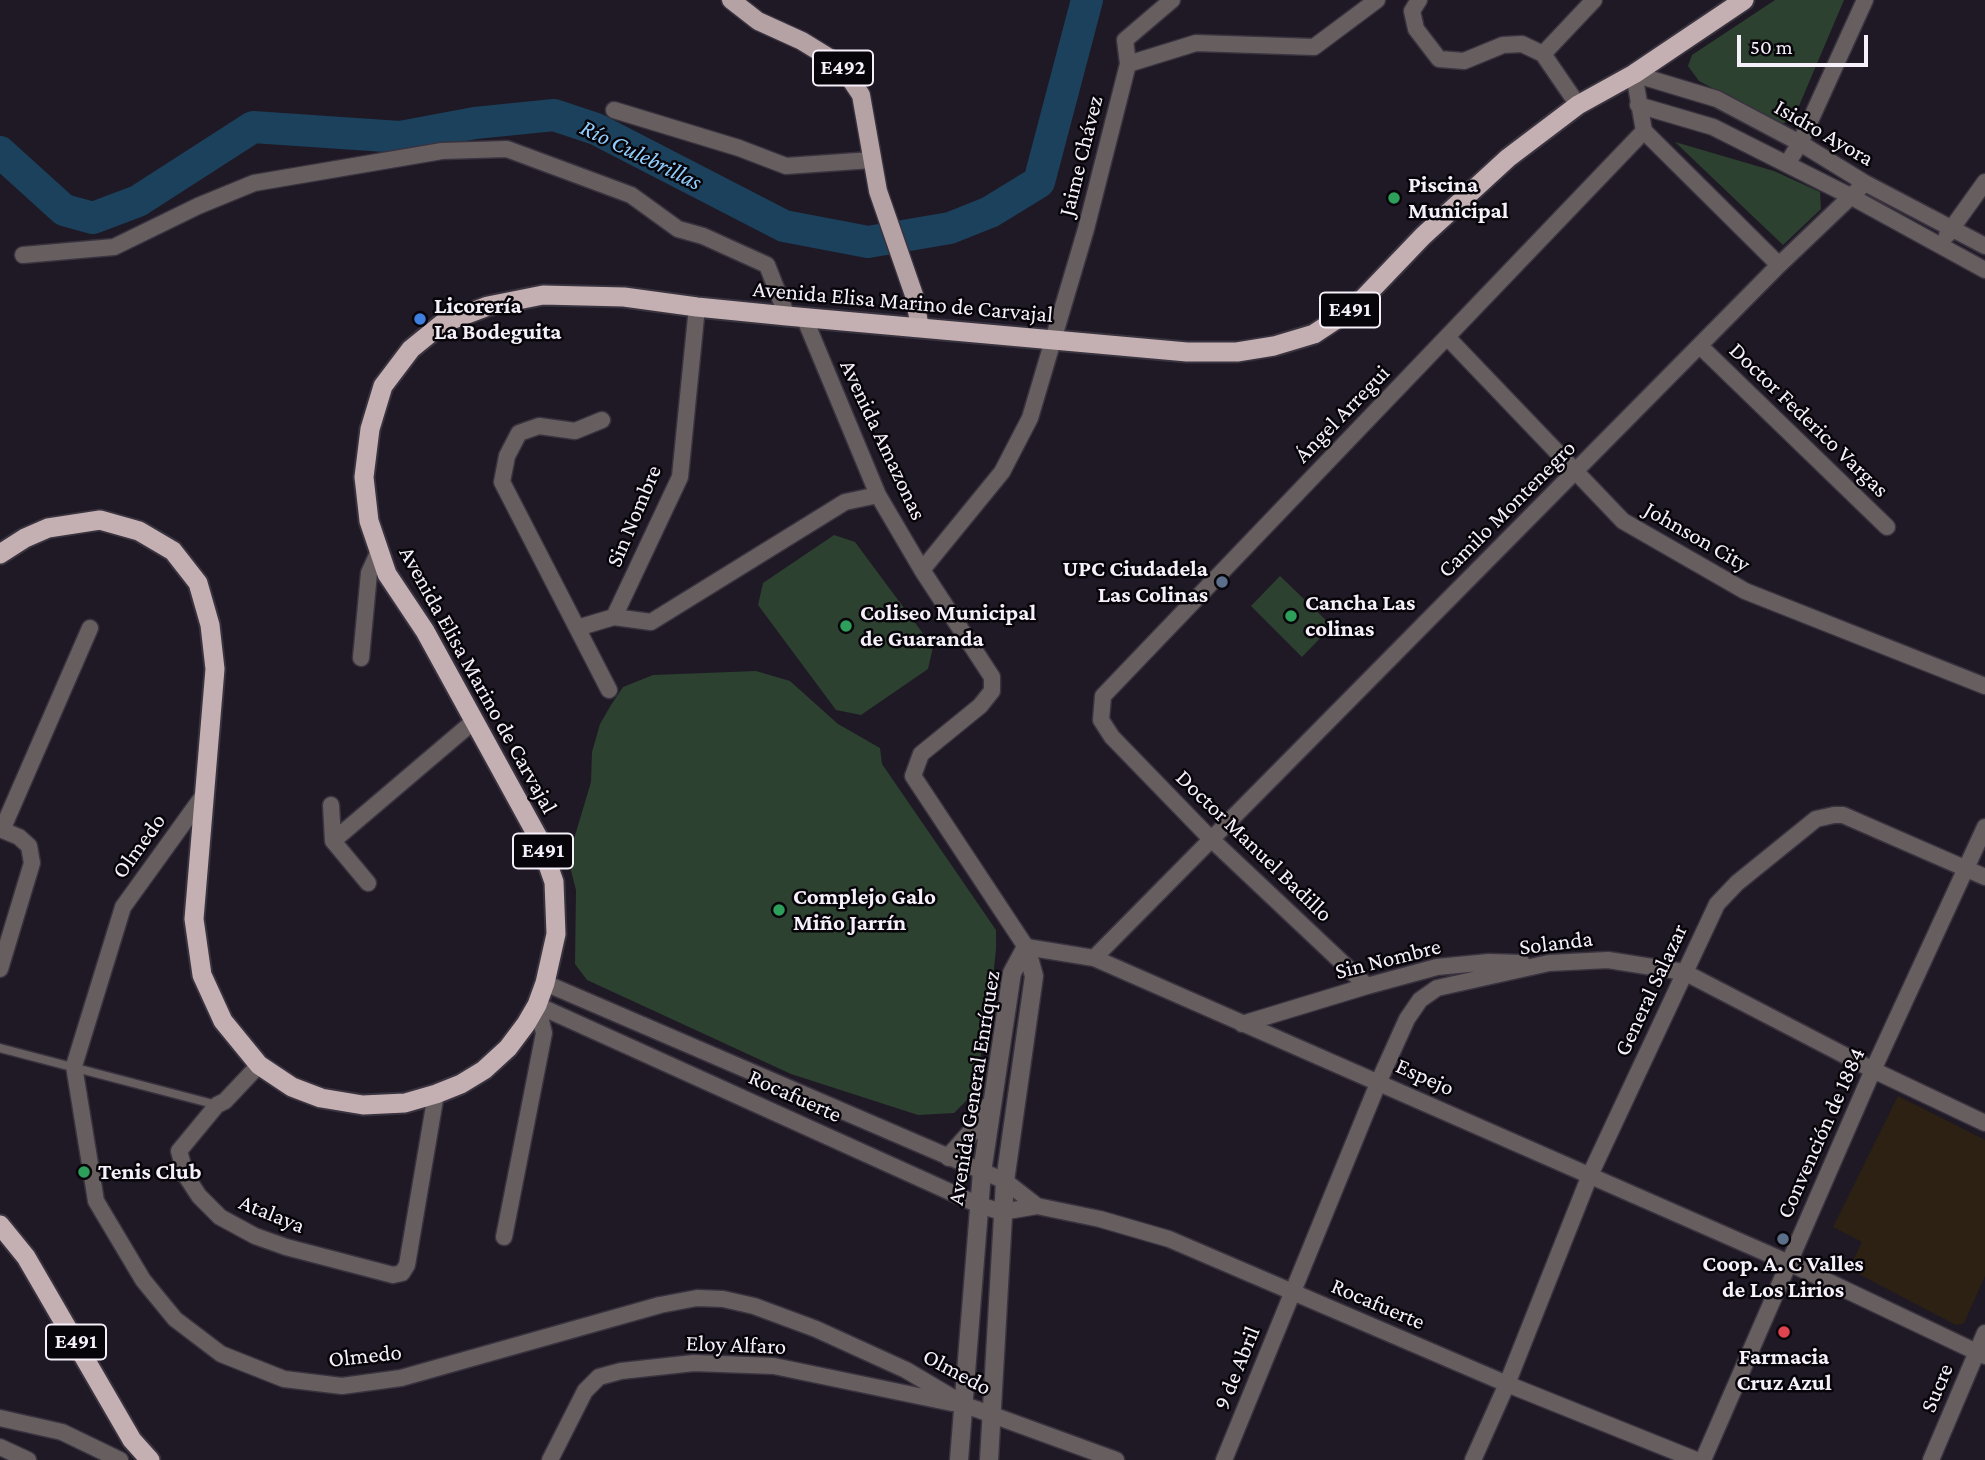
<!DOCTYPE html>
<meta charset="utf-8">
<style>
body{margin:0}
#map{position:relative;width:1985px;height:1460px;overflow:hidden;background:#1f1925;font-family:"Crimson Pro",serif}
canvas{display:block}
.scale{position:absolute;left:1737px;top:35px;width:131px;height:32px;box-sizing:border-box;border:4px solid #f5f0fa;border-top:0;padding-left:9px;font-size:21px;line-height:24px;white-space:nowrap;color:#f5f0fa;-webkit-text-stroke:5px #08050a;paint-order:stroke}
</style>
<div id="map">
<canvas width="1985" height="1460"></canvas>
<div class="scale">50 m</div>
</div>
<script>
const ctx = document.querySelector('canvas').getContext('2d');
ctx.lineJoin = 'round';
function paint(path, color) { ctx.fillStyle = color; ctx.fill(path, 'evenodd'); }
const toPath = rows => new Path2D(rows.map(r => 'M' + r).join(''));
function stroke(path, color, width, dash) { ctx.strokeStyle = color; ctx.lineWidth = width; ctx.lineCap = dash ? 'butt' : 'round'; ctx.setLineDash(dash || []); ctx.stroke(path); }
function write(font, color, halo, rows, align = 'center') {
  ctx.font = font + ' "Crimson Pro",serif'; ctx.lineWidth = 5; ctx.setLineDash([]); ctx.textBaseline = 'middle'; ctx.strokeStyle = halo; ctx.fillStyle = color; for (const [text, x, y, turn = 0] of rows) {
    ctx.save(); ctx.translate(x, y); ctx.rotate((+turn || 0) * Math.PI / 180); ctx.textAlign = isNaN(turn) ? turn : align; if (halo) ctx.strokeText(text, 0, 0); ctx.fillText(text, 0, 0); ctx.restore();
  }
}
paint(toPath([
 [1898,1096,1985,1140,1985,1276,1964,1323,1956,1325,1849,1269,1862,1242,1833,1227]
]), '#2c2112');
paint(toPath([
 [1775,0,1844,0,1793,120,1781,124,1699,81,1688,66,1692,55],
 [1675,142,1774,171,1820,192,1821,209,1783,245],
 [834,535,855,542,933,647,928,669,861,715,836,710,758,605,763,583],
 [1280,576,1332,626,1302,657,1251,606],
 [756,671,790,681,838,724,880,748,882,764,996,930,996,949,992,987,975,1092,954,1113,918,1115,791,1074,587,980,575,964,576,890,568,859,591,782,592,752,600,724,611,705,623,687,653,675]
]), '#2c412f');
stroke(toPath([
 [0,152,64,210,93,218,138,201,253,127,400,137,475,123,554,115,596,129,784,226,868,242,950,228,990,212,1039,182,1087,0]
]), '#1b415c', 32);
const service = toPath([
 [0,1048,217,1105]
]);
const minor = toPath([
 [1419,0,1412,11,1416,29,1439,59,1464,61,1503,45,1522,44,1543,54,1578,105],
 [1543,54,1594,0],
 [1128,64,1196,43,1314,47,1377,0],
 [1638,105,1713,127,1850,196,1985,270],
 [614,110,739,148,786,166,872,160],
 [1787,164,1800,143,1865,0],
 [1947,235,1985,182],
 [23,255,114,247,198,206,254,183,442,151,507,149,631,195,678,229,703,236,767,265,787,316],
 [1779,265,1644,131,1634,74,1717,99,1800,143,1865,183,1985,246],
 [804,317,878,495,922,570,992,677,992,691,980,706,921,754,913,776,1026,947,1094,958,1789,1263,1985,1356],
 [1447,337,1623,521,1745,591,1985,686],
 [1700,346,1887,527],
 [602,420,575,431,539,426,519,433,507,456,502,482,609,690],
 [922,570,1002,472,1030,418,1086,229,1128,64,1125,40,1172,0],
 [614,617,651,622,845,502,878,495],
 [577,628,614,617,680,477,697,307],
 [361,658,369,573,378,553],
 [203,796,123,907,74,1066,96,1201,143,1280,175,1319,221,1354,284,1379,342,1386,401,1378,660,1305,697,1298,723,1299,754,1306,816,1329,906,1370,965,1405,1116,1460],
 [331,805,333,841,368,883],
 [0,829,19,837,29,846,32,863,0,969],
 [2,830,90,628],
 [333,841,474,721],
 [1094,958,1779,265,1865,183],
 [1367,986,1210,838,1112,737,1101,720,1103,696,1644,131],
 [537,1005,979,1205,1002,1212,1037,1206,1005,1181,545,983],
 [1242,1024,1367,986,1437,967,1489,962,1522,963],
 [259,1065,225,1101,217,1105,179,1151,186,1176,199,1196,220,1217,255,1236,286,1247,393,1275,402,1273,407,1265,436,1094],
 [1037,1206,1100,1219,1169,1239,1507,1384,1696,1460],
 [504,1237,544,1033,537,1005],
 [0,1418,62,1432,120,1460],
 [0,1447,28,1460],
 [550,1460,585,1391,599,1377,621,1371,694,1363,774,1366,952,1403],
 [1224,1460,1379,1081,1407,1019,1420,1000,1437,988,1549,963,1608,960,1684,972,1873,1070,1985,1123],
 [1473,1460,1507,1384,1590,1175,1717,904,1737,883,1816,819,1834,815,1843,815,1985,877],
 [1703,1460,1873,1070,1985,827],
 [1931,1460,1985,1333]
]);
const tertiary = toPath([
 [949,1157,975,1128,990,1105],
 [959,1460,982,1172,1012,973,1026,947],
 [989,1460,1005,1181,1034,976,1026,947]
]);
const primary = toPath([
 [731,0,758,21,802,41,841,65,861,95,878,191,914,295,920,328]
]);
const trunk = toPath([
 [0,554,25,538,48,528,100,520,139,531,173,551,198,583,210,625,215,669,194,919,202,975,223,1021,259,1065,292,1087,321,1098,363,1105,405,1103,436,1094,461,1084,484,1070,508,1048,526,1024,537,1005,545,983,556,934,554,882,539,839,425,631,387,574,369,521,364,477,370,429,383,386,411,349,443,323,488,306,543,295,624,297,697,307,787,316,1187,352,1237,352,1274,346,1314,334,1355,307,1423,236,1508,158,1578,105,1634,74,1744,0],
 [0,1225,26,1257,132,1440,150,1460]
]);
stroke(service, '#39333f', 11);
stroke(minor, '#39333f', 19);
stroke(tertiary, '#39333f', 21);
stroke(primary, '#39333f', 21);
stroke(trunk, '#39333f', 23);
stroke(service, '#675e60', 8);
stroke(minor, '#675e60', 16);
stroke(tertiary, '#675e60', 18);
stroke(primary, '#b5a2a5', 18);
stroke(trunk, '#c4b0b2', 19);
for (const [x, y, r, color] of [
 [1394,198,7,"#2e9e5b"],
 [420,319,7,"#3f7fe0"],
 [1222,582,7,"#5c6f8a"],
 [1291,616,7,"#2e9e5b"],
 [846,626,7,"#2e9e5b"],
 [779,910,7,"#2e9e5b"],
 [84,1172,7,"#2e9e5b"],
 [1783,1239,7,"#5c6f8a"],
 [1784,1332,7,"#e0444e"]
]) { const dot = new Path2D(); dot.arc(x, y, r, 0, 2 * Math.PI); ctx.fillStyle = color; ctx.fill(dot); stroke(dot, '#08050a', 2.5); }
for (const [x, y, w] of [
 [843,68,60],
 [1350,310,60],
 [543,851,60],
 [76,1342,60]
]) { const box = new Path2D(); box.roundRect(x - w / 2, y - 17.5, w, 35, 5); ctx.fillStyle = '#08050a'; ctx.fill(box); stroke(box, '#f5f0fa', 2); }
write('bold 21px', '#f5f0fa', null, [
 ["E492",843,68],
 ["E491",1350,310],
 ["E491",543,851],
 ["E491",76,1342]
]);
write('23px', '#f5f0fa', '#08050a', [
 ["Isidro Ayora",1824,133,30],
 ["Jaime Chávez",1081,156,-76],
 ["Avenida Elisa Marino de Carvajal",903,302,5],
 ["Ángel Arregui",1342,414,-46],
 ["Doctor Federico Vargas",1809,420,44],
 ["Avenida Amazonas",883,440,65],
 ["Camilo Montenegro",1507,509,-45],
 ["Sin Nombre",634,516,-67],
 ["Johnson City",1697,537,30],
 ["Avenida Elisa Marino de Carvajal",478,680,61],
 ["Olmedo",139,846,-54],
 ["Doctor Manuel Badillo",1254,846,44],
 ["Solanda",1556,943,-7],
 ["Sin Nombre",1388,959,-14],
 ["General Salazar",1651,990,-65],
 ["Espejo",1425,1077,24],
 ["Avenida General Enríquez",974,1088,-81],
 ["Rocafuerte",795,1096,24],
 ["Convención de 1884",1821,1133,-66],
 ["Atalaya",272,1214,22],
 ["Rocafuerte",1378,1304,23],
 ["Eloy Alfaro",736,1345,2],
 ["Olmedo",365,1356,-6],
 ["9 de Abril",1237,1368,-68],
 ["Olmedo",957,1372,28],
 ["Sucre",1937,1388,-67]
]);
write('bold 23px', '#f5f0fa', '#08050a', [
 ["Piscina",1408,185],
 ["Municipal",1408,211],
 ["Licorería",434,306],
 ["La Bodeguita",434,332],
 ["UPC Ciudadela",1208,569,"right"],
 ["Las Colinas",1208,595,"right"],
 ["Cancha Las",1305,603],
 ["colinas",1305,629],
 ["Coliseo Municipal",860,613],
 ["de Guaranda",860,639],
 ["Complejo Galo",793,897],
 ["Miño Jarrín",793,923],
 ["Tenis Club",98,1172],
 ["Coop. A. C Valles",1783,1264,"center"],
 ["de Los Lirios",1783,1290,"center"],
 ["Farmacia",1784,1357,"center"],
 ["Cruz Azul",1784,1383,"center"]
], 'left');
write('italic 24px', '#8fcefe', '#08050a', [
 ["Río Culebrillas",641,155,26]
]);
</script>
